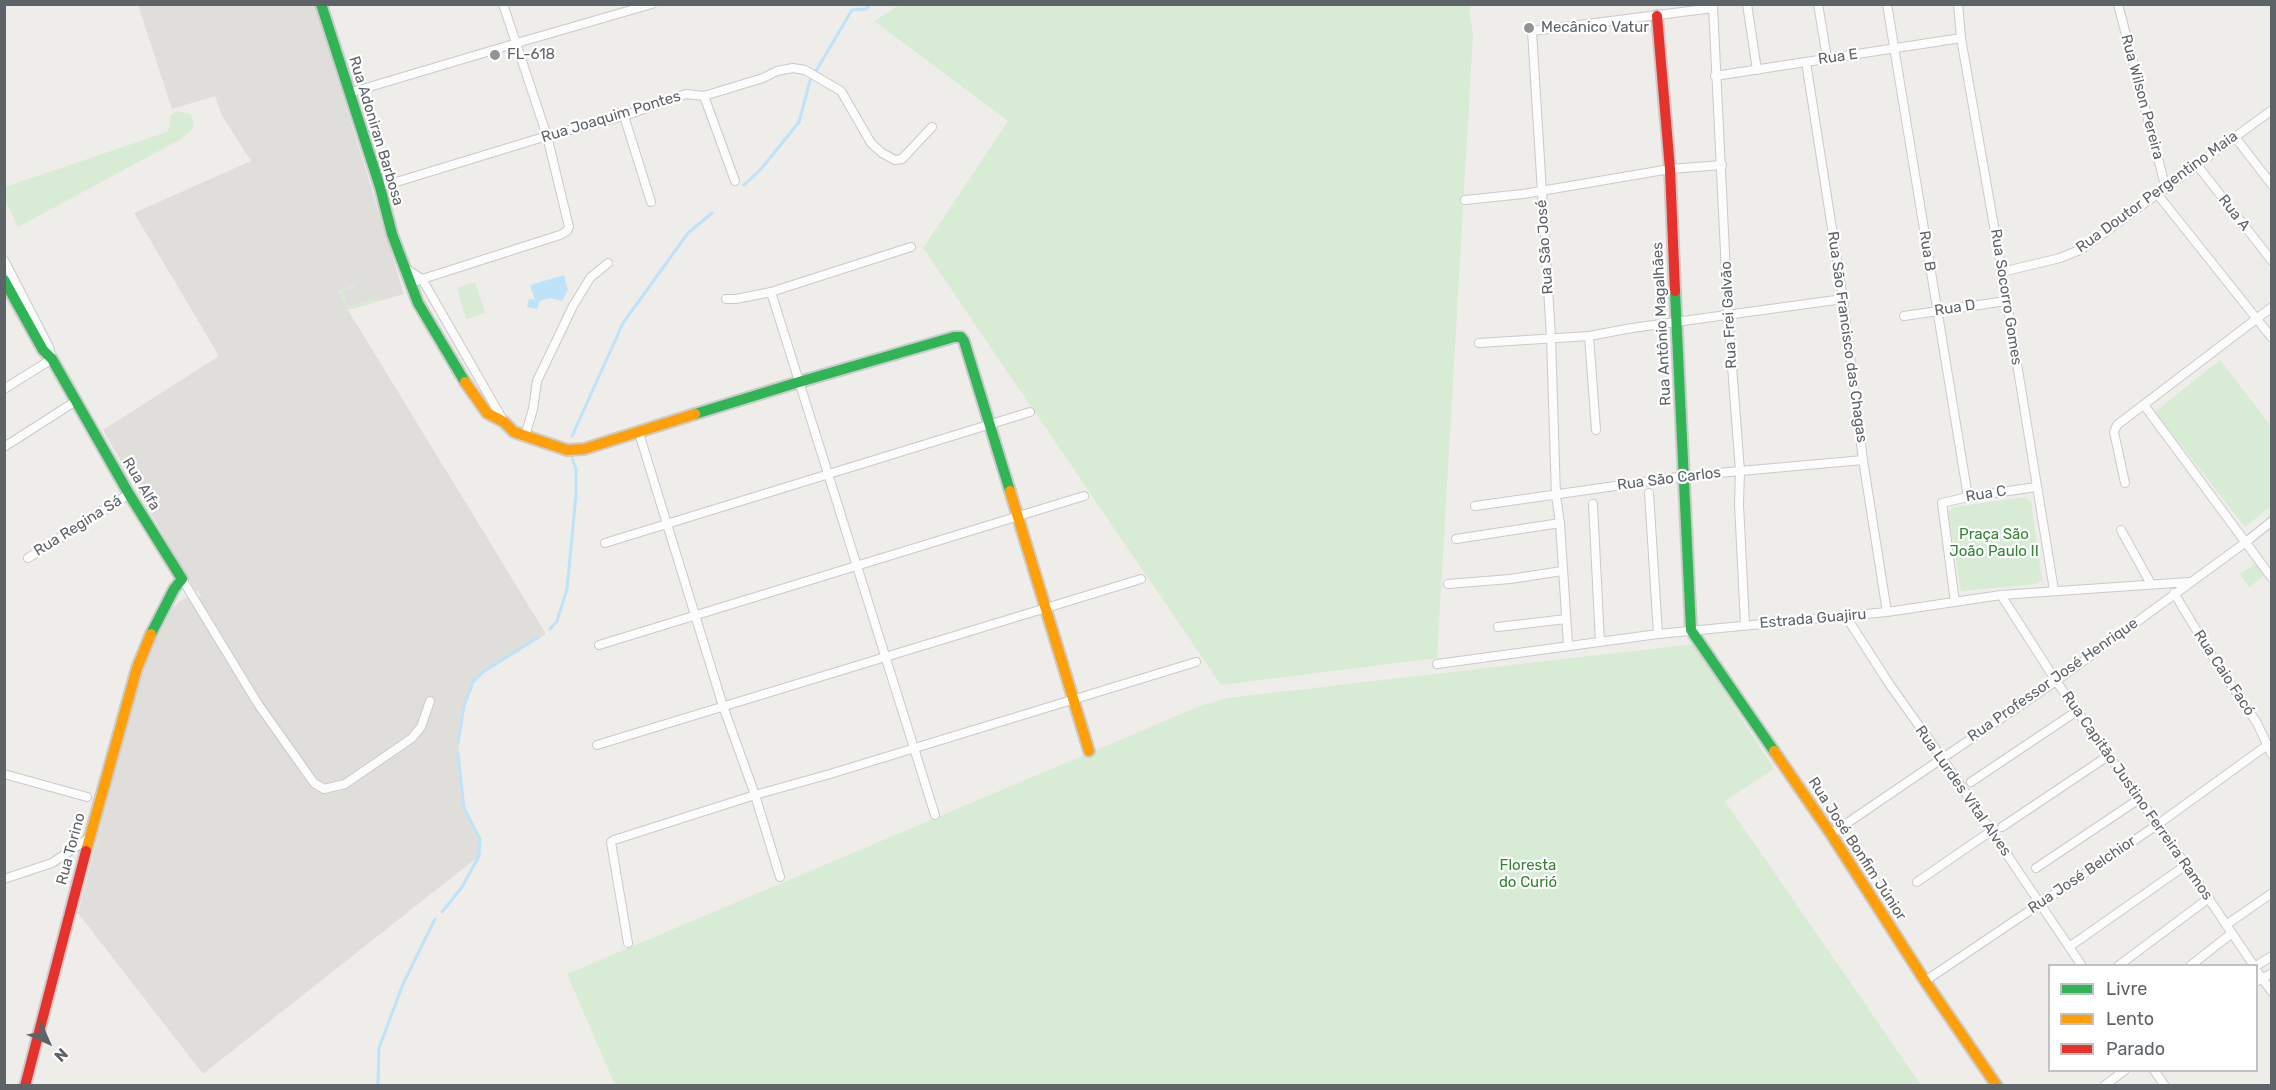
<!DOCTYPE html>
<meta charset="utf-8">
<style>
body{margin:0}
#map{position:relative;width:2276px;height:1090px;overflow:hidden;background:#efede9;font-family:Rubik,sans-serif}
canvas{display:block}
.frame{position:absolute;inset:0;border:6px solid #5e6368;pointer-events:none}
.legend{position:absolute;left:2048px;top:964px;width:210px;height:108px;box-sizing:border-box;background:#fff;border:2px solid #bfc1c3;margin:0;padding:8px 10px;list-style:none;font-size:18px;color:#5e6368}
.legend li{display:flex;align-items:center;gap:12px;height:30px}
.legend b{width:30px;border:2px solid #bfc1c3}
.north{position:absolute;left:18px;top:1012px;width:60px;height:60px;-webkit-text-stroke:4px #fff;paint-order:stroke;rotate:135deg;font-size:16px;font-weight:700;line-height:24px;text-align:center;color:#5e6368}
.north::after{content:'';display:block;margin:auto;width:21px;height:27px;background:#5e6368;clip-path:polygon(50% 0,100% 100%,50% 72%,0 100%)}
</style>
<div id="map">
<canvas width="2276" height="1090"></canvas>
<div class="frame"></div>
<ul class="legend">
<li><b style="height:8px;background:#30b455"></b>Livre</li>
<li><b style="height:8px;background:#ff9f0a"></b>Lento</li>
<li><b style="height:8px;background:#e5322d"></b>Parado</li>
</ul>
<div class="north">N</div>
</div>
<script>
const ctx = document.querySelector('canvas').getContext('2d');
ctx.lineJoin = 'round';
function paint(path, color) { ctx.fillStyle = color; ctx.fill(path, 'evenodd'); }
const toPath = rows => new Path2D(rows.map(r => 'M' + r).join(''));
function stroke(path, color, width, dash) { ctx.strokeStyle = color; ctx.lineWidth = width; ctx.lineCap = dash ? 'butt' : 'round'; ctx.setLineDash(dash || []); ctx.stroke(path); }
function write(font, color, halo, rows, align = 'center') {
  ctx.font = font + ' Rubik,sans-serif'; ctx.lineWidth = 4.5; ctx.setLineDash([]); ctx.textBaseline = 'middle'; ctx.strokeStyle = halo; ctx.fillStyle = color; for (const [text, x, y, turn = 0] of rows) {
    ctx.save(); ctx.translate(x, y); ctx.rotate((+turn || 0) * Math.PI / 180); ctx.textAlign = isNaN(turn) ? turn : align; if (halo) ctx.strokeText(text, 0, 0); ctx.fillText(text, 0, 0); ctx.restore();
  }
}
paint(toPath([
 [138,5,315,5,404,294,348,310,546,634,483,672,473,682,464,706,458,743,464,808,480,839,479,856,203,1074,78,913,139,678,155,642,172,609,179,602,193,594,196,599,201,596,198,591,196,592,103,430,219,356,134,213,251,161,222,116,215,96,172,109]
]), '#e0deda');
paint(toPath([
 [901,4,1469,5,1473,35,1437,658,1221,685,923,248,1008,121,874,21],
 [177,111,190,114,194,121,193,128,181,139,18,227,5,199,5,187,167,132,169,128,170,116],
 [475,282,485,313,466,319,457,288],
 [355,285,355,287,342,291,347,306,375,299,376,302,348,309,337,291],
 [2220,360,2271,426,2271,506,2245,527,2155,412],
 [2025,497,2031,502,2042,580,2036,584,1961,591,1948,511,1955,507],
 [2257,563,2265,575,2249,587,2240,574],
 [1694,644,1774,769,1725,801,1921,1085,615,1085,567,974,1200,706,1227,698]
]), '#d8ebd4');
paint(toPath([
 [564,275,568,290,562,301,550,298,540,301,537,309,527,307,529,299,535,300,530,285]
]), '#bee3f8');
stroke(toPath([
 [744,185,761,169,799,122,810,81,852,10,866,9,870,4],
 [572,436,623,323,688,233,712,213],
 [550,629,557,621,567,589,576,495,576,469,571,455],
 [458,743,464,706,473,682,483,672,539,637],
 [442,912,462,887,479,856,480,839,464,808,458,753],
 [378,1086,379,1048,403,984,435,919]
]), '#bee3f8', 3);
const street = toPath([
 [1747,4,1757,70],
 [1818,4,1827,58],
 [1887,4,1968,497],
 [1958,4,1961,38,2002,272,2054,590],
 [2118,4,2166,189],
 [1713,6,1728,314,1740,471,1739,504,1745,625],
 [1806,62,1843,299,1863,460,1887,612],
 [1715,76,1961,38],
 [349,93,517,43,652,4],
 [704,96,735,181],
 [624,116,651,202],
 [2235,137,2272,185],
 [2197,165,2272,261],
 [380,187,547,136,624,116,686,94,704,96,763,78,777,71,793,68,805,70,841,91,871,143,882,153,895,160,902,159,932,127],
 [2158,195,2272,338],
 [1465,200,1523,194,1670,169,1722,165],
 [4,260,49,347,52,359,4,389],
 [405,268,422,279,503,420],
 [2002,272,2060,258,2082,249,2272,110],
 [410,283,560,235,567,231,569,227,547,136,503,4],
 [771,292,935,815],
 [726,299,736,299,771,292,911,247],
 [1904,316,2006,301],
 [1589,336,1596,430],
 [1479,343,1589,336,1632,328,1843,299],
 [2144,405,2272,578],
 [639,433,723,706,755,795,780,877],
 [525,436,533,409,537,381,573,306,590,278,608,263],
 [4,447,76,401],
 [2125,483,2114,432,2117,425,2272,307],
 [1649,493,1658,634],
 [1593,504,1600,642],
 [1475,506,1685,476,1863,460],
 [2121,530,2151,584],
 [1456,539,1560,523],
 [605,543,1030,412],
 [28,558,129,494],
 [182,579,258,704,314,783,324,789,345,784,412,738,421,727,430,701],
 [1448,584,1510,579,1562,571],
 [2174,593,2212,656,2257,723,2272,755],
 [2001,595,2056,681,2186,865,2254,966],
 [1955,602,1942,503,1968,497,2036,487],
 [1845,615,1890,685,1942,758,2082,966],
 [1498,627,1566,619],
 [599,645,1084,496],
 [1568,645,1560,523,1556,496,1551,337,1532,31,1713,8],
 [1437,664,1658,634,1887,612,2001,595,2189,582],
 [597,745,1141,579],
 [4,774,87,797],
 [1971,782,2077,711],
 [2002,827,2108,756],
 [1831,834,2056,681,2246,542,2272,521],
 [2036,868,2139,799],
 [4,879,52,863,89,838],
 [1917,882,1991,831],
 [2226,925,2272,893],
 [628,943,611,842,614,840,755,795,830,774,1196,662],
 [2069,947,2186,865],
 [2118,966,2209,898],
 [2190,966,2232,933],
 [2256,966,2272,956],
 [2256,970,2272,992],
 [1925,981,2157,825,2266,746],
 [2256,982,2272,973],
 [2154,1070,2165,1086],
 [2104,1086,2125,1070]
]);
const fast = toPath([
 [321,4,380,187,392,234,418,303,465,382],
 [4,280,43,350,52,359,129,494,182,579,174,589,151,634],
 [1675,291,1691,630,1774,751],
 [695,414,799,382,954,337,961,337,964,341,1010,491]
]);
const slow = toPath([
 [465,382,487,413,504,422,514,432,567,450,584,449,695,414],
 [1010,491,1089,751],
 [1774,751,1831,834,1925,981,1997,1086],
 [86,851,137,668,151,634]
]);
const jam = toPath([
 [1657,16,1670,169,1675,291],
 [25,1086,86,851]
]);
stroke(street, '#cacaca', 10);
stroke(fast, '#cbcbcb', 14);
stroke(slow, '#cbcbcb', 14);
stroke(jam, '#cbcbcb', 14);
stroke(street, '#fdfcfc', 8);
stroke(fast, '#30b455', 10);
stroke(slow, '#ff9f0a', 10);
stroke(jam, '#e5322d', 10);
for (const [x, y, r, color] of [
 [1529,28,6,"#919395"],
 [495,55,6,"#919395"]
]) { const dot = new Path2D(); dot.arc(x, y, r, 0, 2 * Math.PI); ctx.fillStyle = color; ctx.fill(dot); stroke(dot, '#fff', 2); }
write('15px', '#5e6368', '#fff', [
 ["Mecânico Vatur",1541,28],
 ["FL-618",507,55]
], 'left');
write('15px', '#5e6368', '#fff', [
 ["Rua E",1838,57,-8],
 ["Rua Wilson Pereira",2142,97,75],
 ["Rua Joaquim Pontes",611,117,-17],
 ["Rua Adoniran Barbosa",376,131,73],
 ["Rua Doutor Pergentino Maia",2157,192,-36],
 ["Rua A",2234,213,52],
 ["Rua São José",1545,247,-94],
 ["Rua B",1927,251,81],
 ["Rua Socorro Gomes",2006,297,81],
 ["Rua D",1955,308,-9],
 ["Rua Frei Galvão",1729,315,-93],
 ["Rua Antônio Magalhães",1662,324,-93],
 ["Rua São Francisco das Chagas",1847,337,82],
 ["Rua São Carlos",1669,479,-7],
 ["Rua Alfa",141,484,59],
 ["Rua C",1986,494,-9],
 ["Rua Regina Sá",78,526,-32],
 ["Estrada Guajiru",1813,619,-5],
 ["Rua Caio Facó",2224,673,57],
 ["Rua Professor José Henrique",2053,680,-35],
 ["Rua Lurdes Vítal Alves",1963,791,55],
 ["Rua Capitão Justino Ferreira Ramos",2137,796,55],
 ["Rua Torino",71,849,-75],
 ["Rua José Bonfim Júnior",1857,849,57],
 ["Rua José Belchior",2082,875,-34]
]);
write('15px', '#318430', '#fff', [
 ["Praça São",1994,535],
 ["João Paulo II",1994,552],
 ["Floresta",1528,866],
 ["do Curió",1528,883]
]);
</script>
